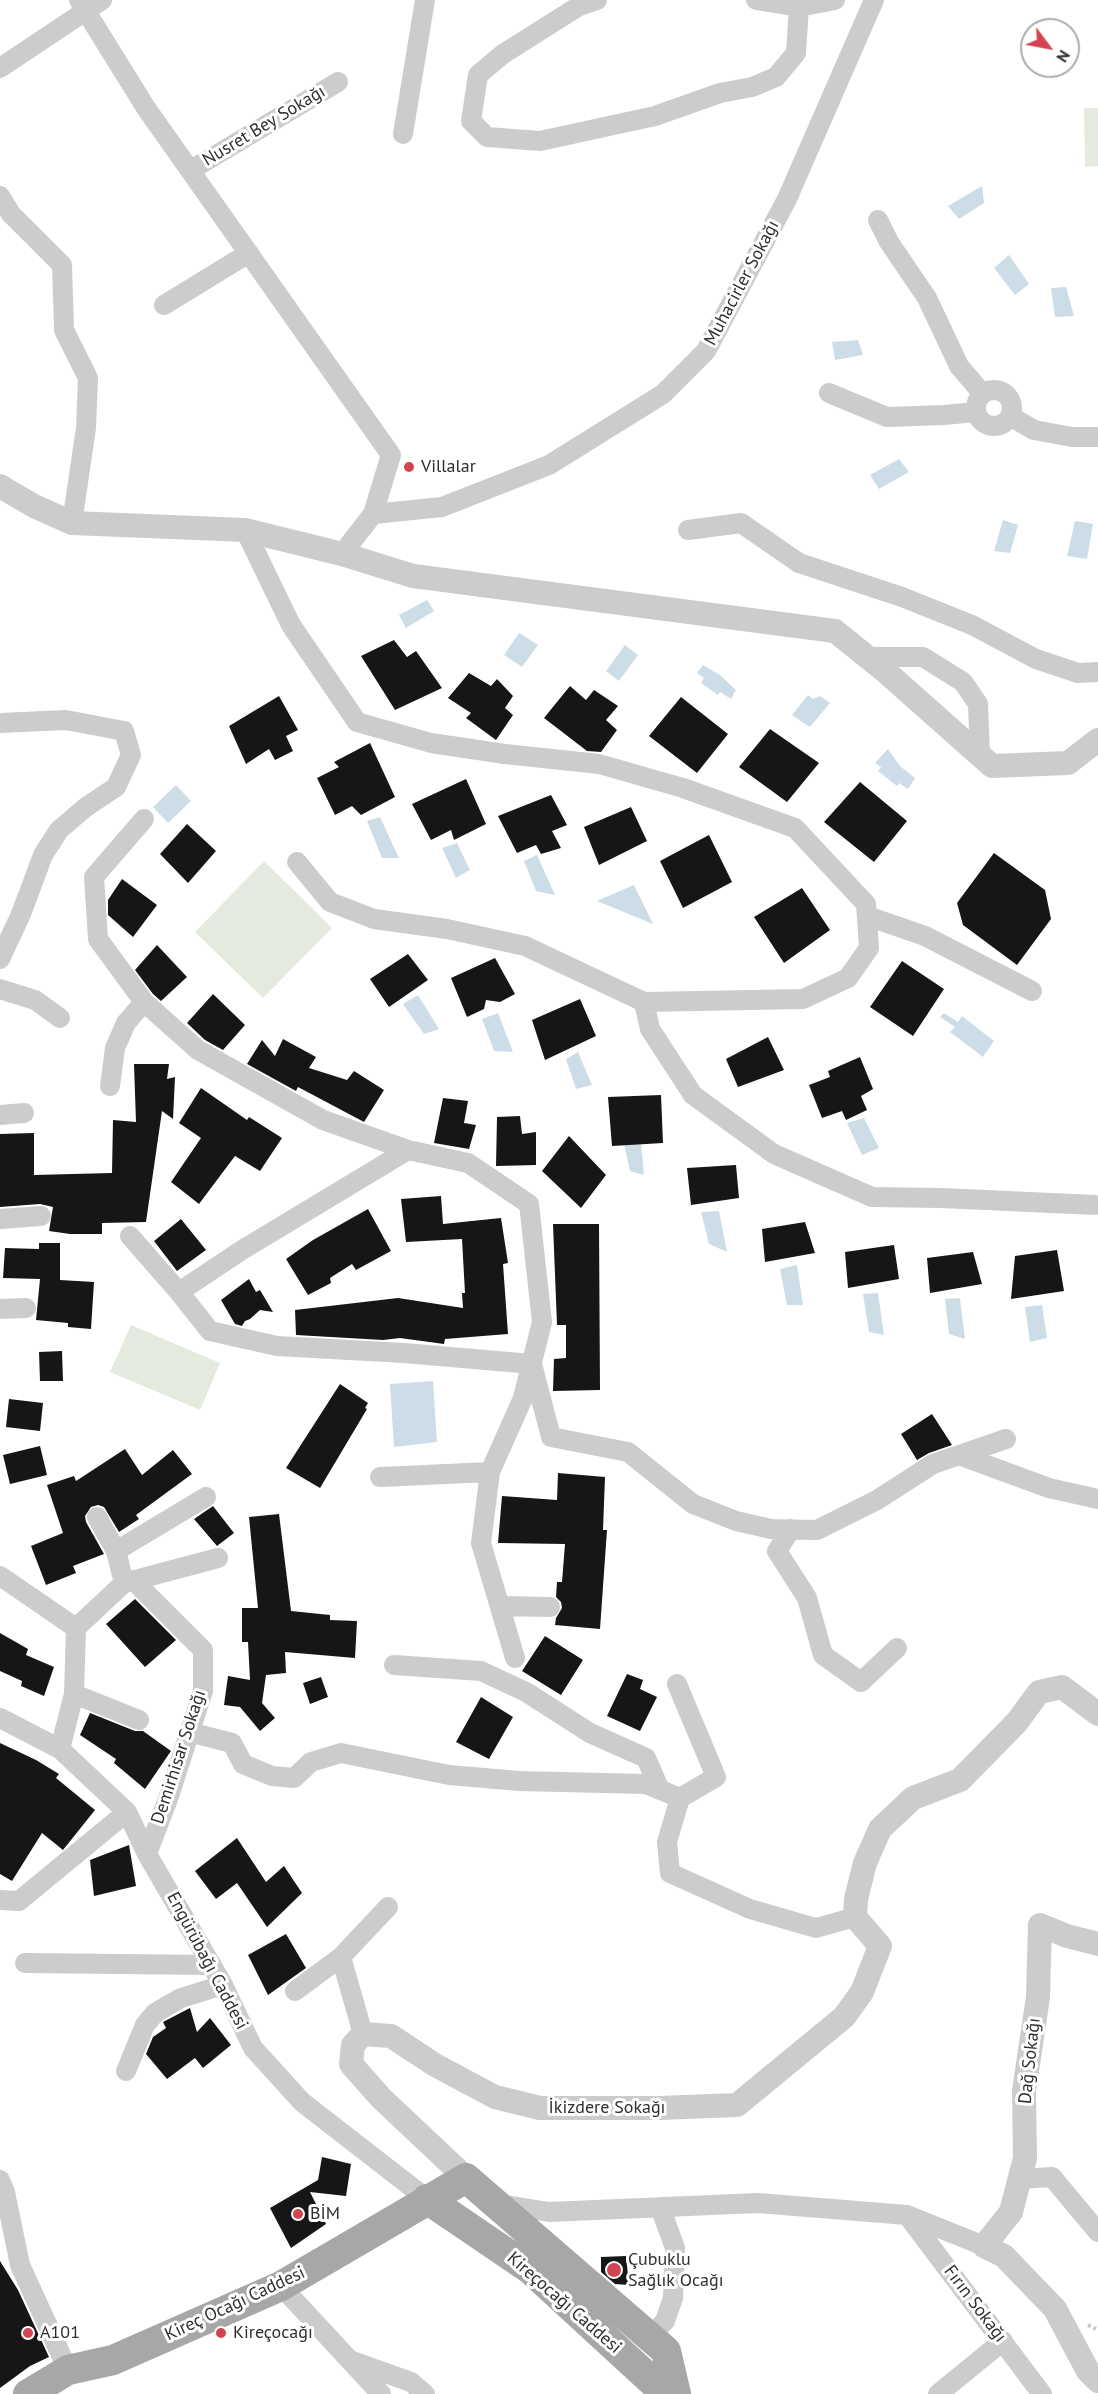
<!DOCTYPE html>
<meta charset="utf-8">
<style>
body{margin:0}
#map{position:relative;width:1098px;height:2394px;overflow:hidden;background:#fff;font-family:"PT Sans",sans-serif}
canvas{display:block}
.north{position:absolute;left:1020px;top:18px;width:60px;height:60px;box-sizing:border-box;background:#fff;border:2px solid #acacac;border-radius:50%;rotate:122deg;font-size:16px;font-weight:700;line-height:24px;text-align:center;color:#2f2f2f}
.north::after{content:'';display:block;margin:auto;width:21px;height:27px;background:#d2444f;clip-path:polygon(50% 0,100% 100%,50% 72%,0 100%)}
</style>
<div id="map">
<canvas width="1098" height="2394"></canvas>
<div class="north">N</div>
</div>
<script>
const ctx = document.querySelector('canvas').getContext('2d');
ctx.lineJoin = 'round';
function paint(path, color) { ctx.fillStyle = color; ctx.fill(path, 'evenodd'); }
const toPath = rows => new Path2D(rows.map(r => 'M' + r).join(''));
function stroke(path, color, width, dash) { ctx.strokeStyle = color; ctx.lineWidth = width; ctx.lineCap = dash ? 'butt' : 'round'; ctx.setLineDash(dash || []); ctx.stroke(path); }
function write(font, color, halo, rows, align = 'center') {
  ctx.font = font + ' "PT Sans",sans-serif'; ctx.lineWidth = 6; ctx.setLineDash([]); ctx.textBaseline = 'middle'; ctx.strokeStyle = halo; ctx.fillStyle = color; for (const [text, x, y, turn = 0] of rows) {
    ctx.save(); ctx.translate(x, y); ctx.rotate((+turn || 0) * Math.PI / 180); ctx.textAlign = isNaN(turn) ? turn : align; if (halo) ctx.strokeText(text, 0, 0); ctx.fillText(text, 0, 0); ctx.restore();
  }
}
paint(toPath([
 [1084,108,1098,108,1098,166,1085,167],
 [264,861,332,928,263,998,195,932],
 [131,1325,220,1363,200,1410,110,1372]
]), '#e5eade');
paint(toPath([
 [982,186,984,203,959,219,948,206],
 [1009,255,1029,284,1015,295,994,268],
 [1066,287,1074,316,1055,317,1051,288],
 [858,340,863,355,835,360,832,342],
 [899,459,909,472,879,489,870,475],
 [1003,520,1018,525,1010,553,994,551],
 [1075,521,1093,524,1087,559,1067,556],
 [427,600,434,611,406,628,399,615],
 [519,633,538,645,522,667,504,655],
 [625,645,638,655,619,681,606,671],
 [703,665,720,675,736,690,731,699,720,692,718,695,701,683,704,678,697,673],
 [808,695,813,699,820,696,830,703,810,727,792,715],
 [888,749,900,766,915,778,908,789,899,783,897,786,878,771,881,767,875,763],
 [176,785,191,801,168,823,153,807],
 [380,817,399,858,382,858,367,821],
 [457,843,470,870,456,878,442,848],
 [537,855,555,895,536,891,524,861],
 [634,885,653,924,597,901],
 [418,995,439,1029,424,1034,403,1004],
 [498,1013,513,1052,494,1051,482,1019],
 [944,1013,958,1022,962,1016,994,1041,983,1057,950,1032,955,1027,940,1017],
 [578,1052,592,1085,576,1089,566,1059],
 [864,1118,879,1148,862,1155,847,1123],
 [641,1142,644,1175,630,1171,624,1144],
 [719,1211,727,1252,709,1244,701,1212],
 [797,1265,803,1305,787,1305,780,1269],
 [878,1293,884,1335,869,1332,863,1294],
 [960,1298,960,1299,965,1339,949,1334,945,1299],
 [1042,1305,1047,1338,1030,1342,1025,1307],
 [433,1381,437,1442,394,1447,390,1384]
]), '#ccdde8');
paint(toPath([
 [394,640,407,657,416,651,442,688,395,710,361,656],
 [469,673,491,686,497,679,513,696,505,708,513,715,496,740,466,718,471,713,448,698],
 [570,686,586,700,594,690,618,706,606,720,617,730,601,752,587,751,544,718],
 [279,696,298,730,286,736,293,751,275,760,269,749,246,764,229,726],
 [681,697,728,734,697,773,649,736],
 [770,729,819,763,787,802,739,767],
 [370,743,395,797,361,815,352,806,335,815,317,778,339,767,334,762],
 [466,779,486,824,454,840,451,830,431,840,412,804],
 [860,782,907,821,874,862,824,822],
 [551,795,567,825,552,831,561,848,541,854,536,845,517,853,498,816],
 [631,807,647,841,599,865,584,827],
 [187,824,216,851,188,883,160,854],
 [709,835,732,882,683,908,660,861],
 [994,853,1045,890,1051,919,1017,965,963,925,957,903],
 [122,879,157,905,133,937,108,915,108,900],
 [802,888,830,930,784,963,754,917],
 [157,945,187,977,161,1001,153,994,135,970],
 [408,954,428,980,389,1007,370,979],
 [495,958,515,994,500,1002,486,1000,484,1009,467,1017,451,978],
 [902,961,944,989,913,1036,870,1007],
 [213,994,245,1025,223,1050,205,1040,187,1023],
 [580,999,596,1036,545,1060,532,1020],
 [768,1037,784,1070,738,1087,726,1059],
 [283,1039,316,1057,309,1068,347,1080,354,1071,384,1090,364,1122,298,1087,296,1091,247,1064,262,1040,275,1056],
 [860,1057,873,1089,861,1096,867,1110,846,1120,842,1111,822,1118,809,1085,830,1077,828,1071],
 [134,1064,169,1064,167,1079,175,1077,173,1119,162,1111,146,1222,102,1223,102,1234,70,1234,49,1231,53,1207,40,1204,0,1207,0,1134,34,1133,34,1175,112,1173,113,1120,136,1122],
 [201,1088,247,1120,249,1117,282,1138,260,1171,235,1156,199,1204,171,1182,201,1138,179,1123],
 [661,1095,663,1143,612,1146,608,1097],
 [443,1098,468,1101,464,1123,476,1125,469,1149,434,1143],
 [520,1116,522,1134,536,1132,536,1165,496,1166,497,1117],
 [569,1136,606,1175,581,1208,542,1171],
 [736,1165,739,1198,691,1205,687,1168],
 [441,1196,443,1224,501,1218,508,1263,503,1264,508,1334,445,1339,444,1344,400,1338,383,1340,296,1335,295,1310,398,1298,463,1308,462,1293,465,1293,462,1239,406,1242,401,1199],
 [368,1209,391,1251,356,1270,352,1264,330,1278,331,1283,308,1295,286,1259,313,1240],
 [181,1219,206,1250,177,1271,154,1241],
 [805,1222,815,1253,765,1262,762,1229],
 [553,1224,599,1224,600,1390,553,1391,554,1359,566,1358,566,1325,557,1325],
 [39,1243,60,1243,60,1280,94,1282,91,1329,68,1327,68,1323,36,1320,40,1279,3,1278,5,1248,39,1249],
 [894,1245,899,1279,848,1288,845,1252],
 [1057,1250,1064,1291,1011,1299,1015,1256],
 [973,1252,982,1284,930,1293,927,1258],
 [249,1279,256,1292,260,1290,273,1312,260,1310,250,1319,245,1321,242,1326,235,1324,221,1300],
 [62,1351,63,1381,40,1381,39,1352],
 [340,1384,368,1403,365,1408,367,1409,320,1488,286,1468],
 [9,1399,43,1403,40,1431,6,1427],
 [932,1414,952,1445,929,1453,917,1460,901,1434],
 [40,1446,47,1475,10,1484,3,1455],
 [125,1449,142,1475,173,1450,192,1474,136,1515,139,1519,119,1532,104,1507,98,1505,91,1507,85,1516,86,1522,104,1554,73,1566,76,1573,46,1585,31,1546,63,1533,47,1485,74,1476,76,1481],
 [558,1473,605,1477,603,1530,607,1530,600,1629,555,1625,556,1618,562,1608,561,1602,556,1597,557,1582,562,1582,565,1544,498,1543,502,1496,557,1500],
 [213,1506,234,1533,217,1546,194,1519],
 [279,1514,291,1611,330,1615,330,1620,357,1621,355,1658,285,1652,286,1673,266,1675,262,1703,275,1718,260,1731,240,1707,224,1705,228,1676,250,1680,248,1642,242,1642,242,1608,258,1608,249,1517],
 [135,1599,176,1640,145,1667,106,1624],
 [0,1633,28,1649,26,1655,54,1667,44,1696,21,1686,22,1681,0,1671],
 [545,1636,583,1660,561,1695,522,1671],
 [627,1674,643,1680,640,1689,657,1697,640,1731,607,1716],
 [321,1677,328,1697,310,1704,303,1683],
 [481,1697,513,1717,489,1759,456,1742],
 [90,1713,135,1731,143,1731,171,1751,145,1789,114,1763,116,1759,80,1735],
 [0,1743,36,1760,59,1774,56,1778,95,1810,63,1850,42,1833,12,1881,0,1874],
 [237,1838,266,1882,284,1866,302,1893,267,1927,237,1883,216,1899,195,1871],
 [129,1845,136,1886,94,1896,90,1860],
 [286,1934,306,1968,268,1995,248,1955],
 [190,2008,197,2032,210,2018,231,2045,203,2068,195,2058,167,2079,146,2054,153,2037,166,2028,163,2022],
 [322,2157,351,2164,346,2196,310,2192,326,2224,291,2248,270,2208,318,2180],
 [626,2256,629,2285,615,2284,601,2272,601,2257],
 [0,2261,18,2290,49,2357,30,2366,0,2388]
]), '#161616');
stroke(toPath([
 [1088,2325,1098,2330]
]), '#c9c9c9', 4, [3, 3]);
stroke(toPath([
 [79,0,146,108,391,455,373,514,342,554],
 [597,0,579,6,503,54,478,75,471,121,487,137,540,141,655,116,720,93,752,87,776,77,796,53,799,7],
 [756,0,799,7,835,0],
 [0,68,102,0],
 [403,134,425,0],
 [191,170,338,82],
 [0,196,11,214,62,265,64,330,88,378,86,428,72,523],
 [878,220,889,242,927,298,959,366,982,393],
 [164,305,249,253],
 '976 408a18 18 0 1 1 36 0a18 18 0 1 1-36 0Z',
 [829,393,887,417,944,415,976,412],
 [1010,416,1034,430,1072,437,1098,437],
 [373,514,442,507,549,465,663,394,706,351,787,199,874,0],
 [245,530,291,625,357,722,431,743,505,754,599,764,683,788,795,828,866,904,869,948,848,978,803,999,644,1002,525,946,447,929,374,919,330,902,297,862],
 [688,530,741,523,799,563,902,597,972,625,1036,659,1078,673,1098,672],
 [868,657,923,657,963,682,978,704,980,756],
 [0,723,66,720,124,731,131,755,116,787,86,807,59,830,43,855,21,914,0,959],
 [144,819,94,877,98,939,144,1002,198,1050,323,1120,408,1150,468,1163,529,1204,542,1322,523,1398,490,1472,481,1543,515,1658],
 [867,916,925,936,1032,991],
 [0,989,35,1000,60,1018],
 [644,1002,650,1029,693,1095,774,1154,872,1197,941,1198,1095,1205],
 [110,1086,115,1048,126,1023,144,1002],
 [0,1115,24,1113],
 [0,1219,41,1216],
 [130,1236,179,1292,242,1250,408,1150],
 [179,1292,210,1331,277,1346,404,1353,532,1364,551,1437,628,1452,693,1504,736,1521,771,1529,817,1530,877,1500,933,1464,1006,1439],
 [0,1309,26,1308],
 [959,1455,1049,1488,1098,1499],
 [380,1477,490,1472],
 [791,1529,777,1551,807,1598,823,1655,861,1682,897,1648],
 [116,1551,206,1497],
 [0,1576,76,1628,74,1694,60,1749],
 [133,1580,203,1650,203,1691,168,1799,147,1854],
 [124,1583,218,1558],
 [500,1606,550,1607],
 [76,1628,124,1583,116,1551,97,1517],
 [394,1665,481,1671,526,1692,590,1733,646,1758,660,1790],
 [677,1684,716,1777,680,1798],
 [74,1694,139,1720],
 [0,1718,60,1749,127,1812,147,1854,223,1985,253,2048,302,2102,427,2199],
 [189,1732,232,1743,243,1764,272,1776,294,1778,311,1762,341,1753,449,1775,519,1781,646,1784,680,1798,667,1842,670,1873,750,1909,816,1928,855,1917],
 [0,1900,19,1901,127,1812],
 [341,1957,363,2034],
 [25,1963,212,1965],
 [295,1991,341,1957,388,1907],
 [126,2071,145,2025,155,2013,181,1998,223,1985],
 [1020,2179,1052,2177,1098,2232],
 [0,2180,5,2192,20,2265,68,2370],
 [499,2204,549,2212,758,2203,907,2215,984,2246],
 [907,2215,1042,2394],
 [281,2286,381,2394],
 [650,2337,665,2321,673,2298,675,2248,660,2207],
 [352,2361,411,2382,425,2394],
 [938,2394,1003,2341]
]), '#ccc', 20);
stroke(toPath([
 [0,486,34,506,72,523,245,530,342,554,413,576,835,631,886,672,992,766,1068,763,1098,740],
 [1098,1944,1067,1936,1040,1925,1038,1997,1024,2091,1025,2158,1011,2212,984,2246,1004,2256,1055,2309,1088,2371,1098,2381],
 [466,2178,381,2098,351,2064,353,2045,363,2034,391,2036,435,2065,495,2097,540,2108,660,2108,737,2105,844,2017,862,1992,880,1946,855,1917,856,1899,865,1863,880,1829,913,1798,960,1780,1017,1722,1039,1692,1062,1687,1098,1714]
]), '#ccc', 24);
stroke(toPath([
 [427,2199,530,2269,666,2394],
 [28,2394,68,2370,113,2360,281,2286,466,2178,666,2351,676,2394]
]), '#a7a7a7', 30);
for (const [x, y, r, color] of [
 [409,467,6,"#d2444f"],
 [298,2214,6,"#d2444f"],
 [614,2270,8,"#d2444f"],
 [28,2333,6,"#d2444f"],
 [221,2333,6,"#d2444f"]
]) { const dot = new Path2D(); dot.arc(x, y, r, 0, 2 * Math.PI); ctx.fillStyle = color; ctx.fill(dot); stroke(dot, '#fff', 2); }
write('18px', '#2f2f2f', '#fff', [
 ["Nusret Bey Sokağı",264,126,-31],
 ["Muhacirler Sokağı",742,283,-62],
 ["Demirhisar Sokağı",179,1757,-72],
 ["Engürübağı Caddesi",207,1961,62],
 ["Dağ Sokağı",1030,2061,-84],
 ["İkizdere Sokağı",607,2108],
 ["Kireçocağı Caddesi",564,2303,41],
 ["Kireç Ocağı Caddesi",235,2304,-25],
 ["Fırın Sokağı",975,2304,53]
]);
write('18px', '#2f2f2f', '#fff', [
 ["Villalar",421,467],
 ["BİM",310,2214],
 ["Çubuklu",628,2260],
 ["Sağlık Ocağı",628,2281],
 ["A101",40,2333],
 ["Kireçocağı",233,2333]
], 'left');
</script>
